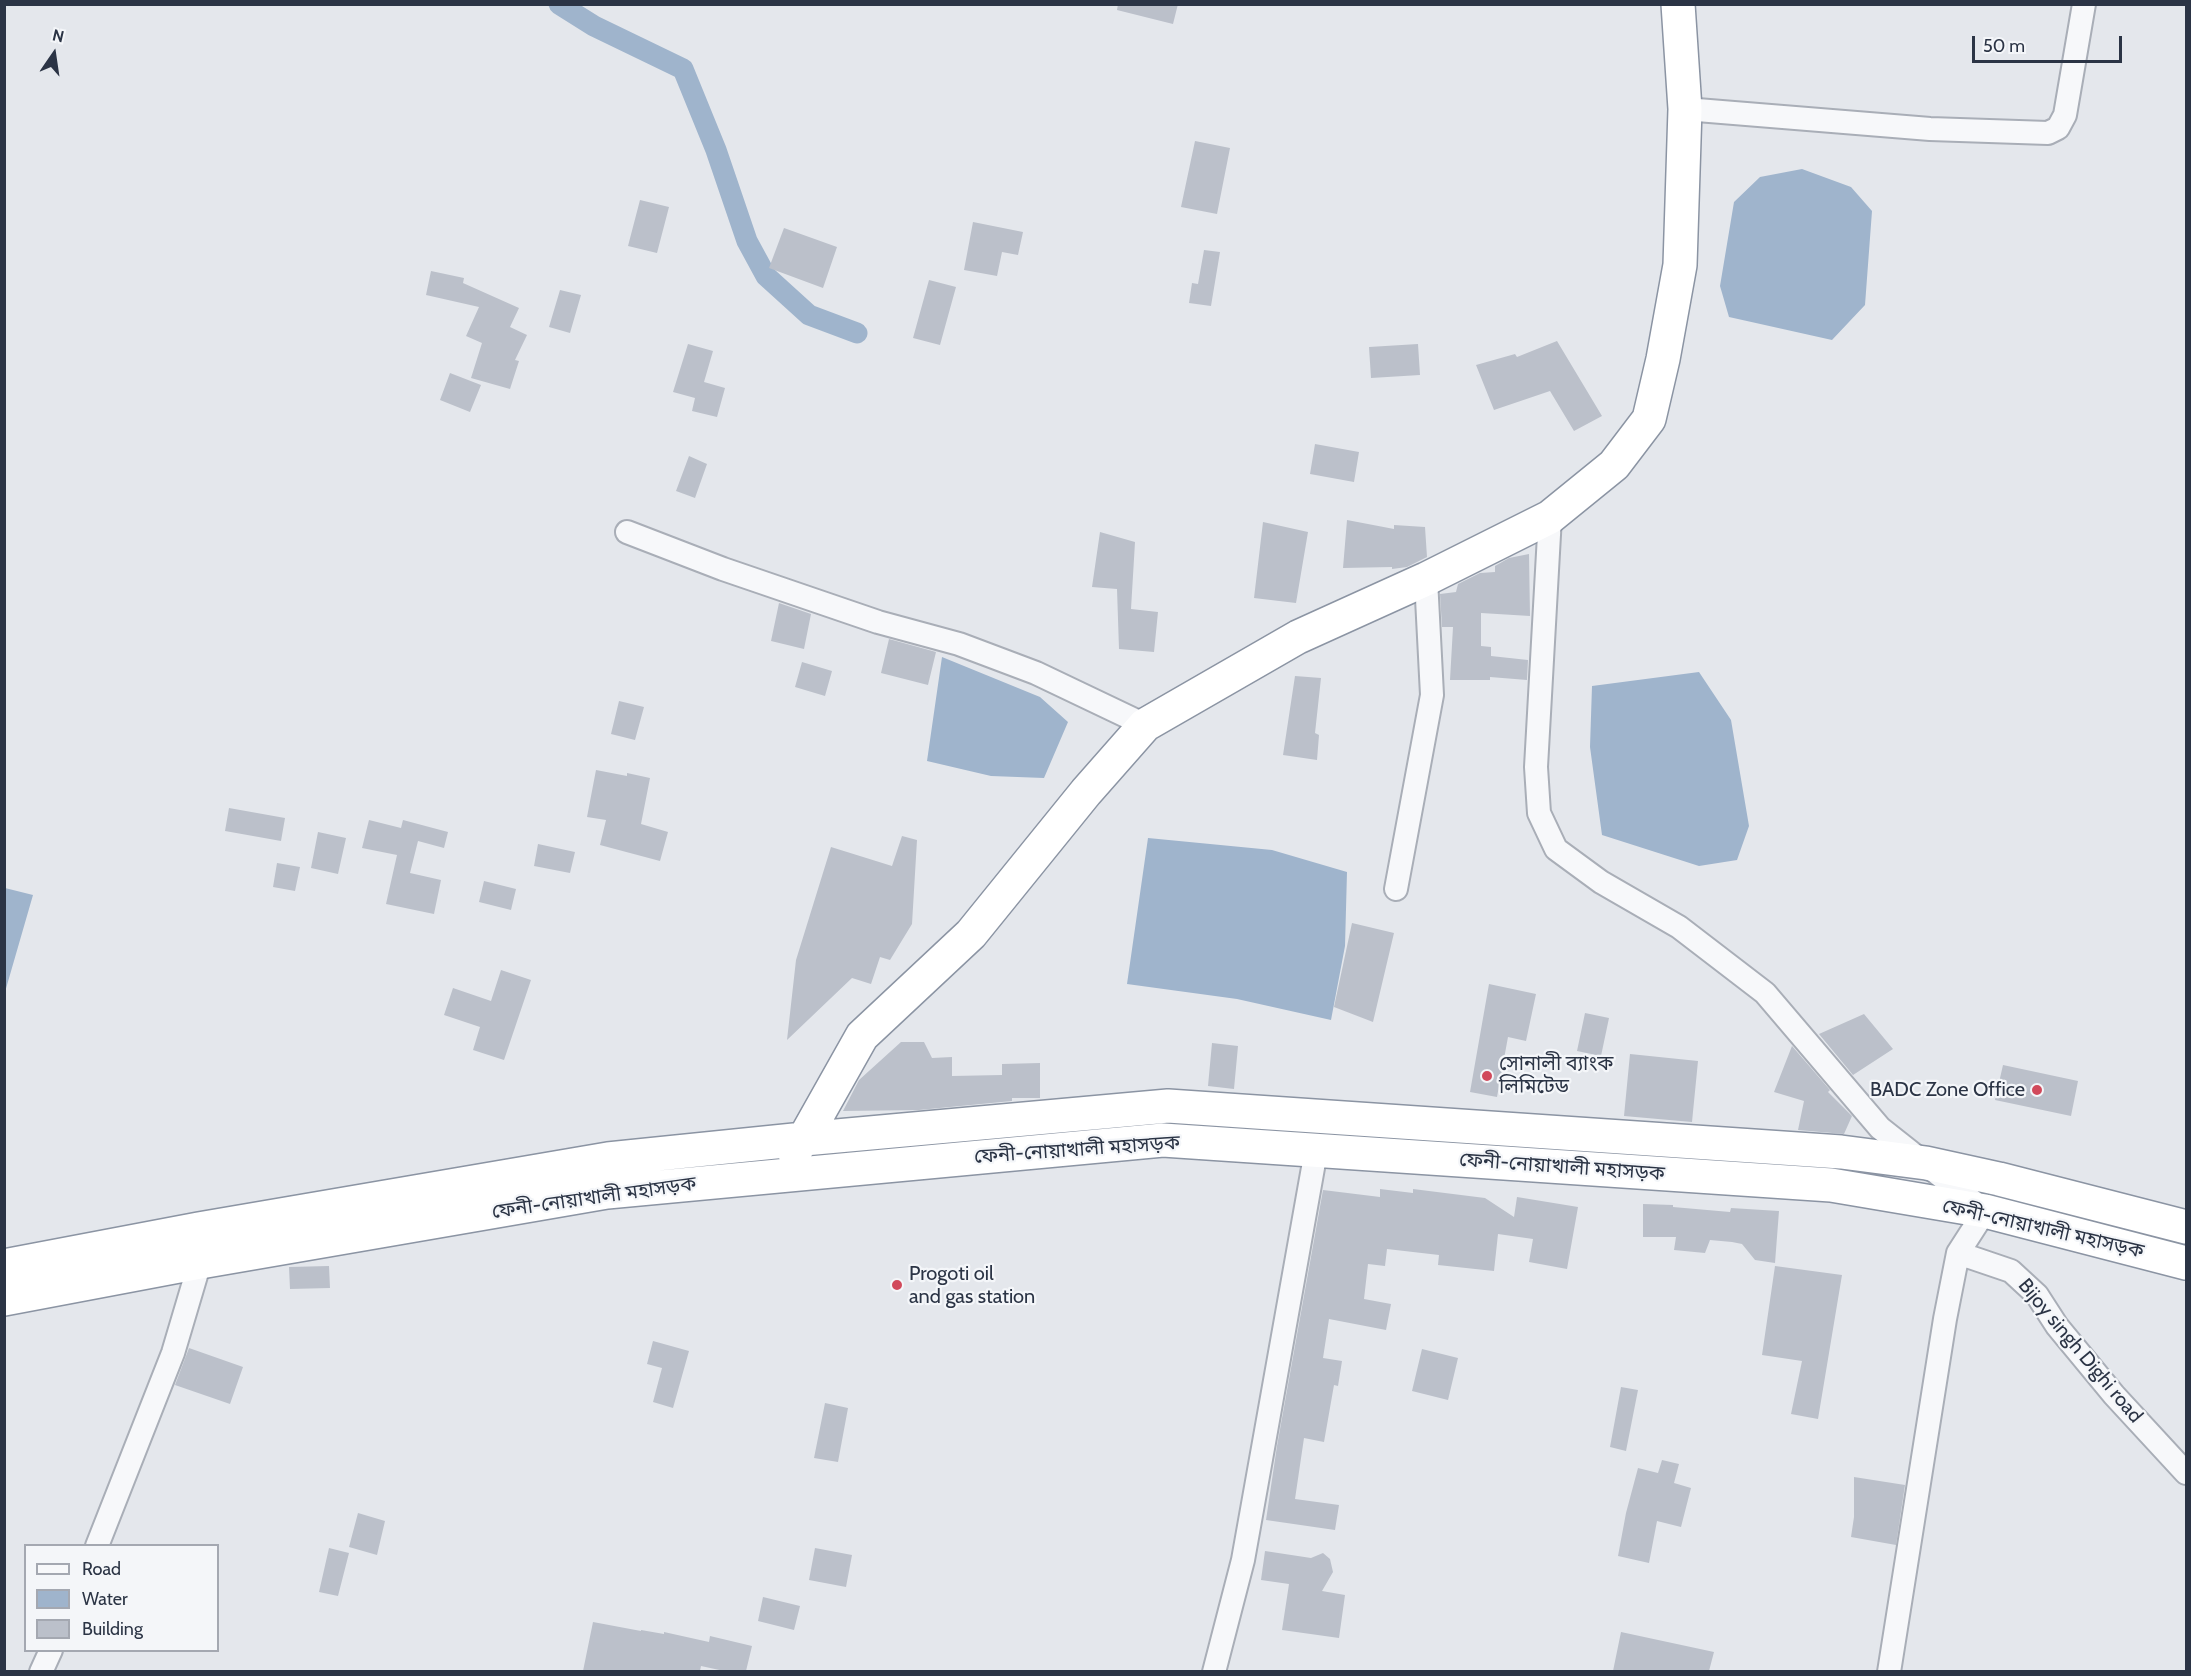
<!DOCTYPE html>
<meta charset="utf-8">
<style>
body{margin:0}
#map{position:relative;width:2191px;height:1676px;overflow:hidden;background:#e4e7ec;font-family:Cabin,sans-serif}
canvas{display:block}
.frame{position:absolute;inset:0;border:6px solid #2b3445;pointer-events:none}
.legend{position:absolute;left:24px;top:1544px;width:195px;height:108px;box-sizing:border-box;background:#f4f6f9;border:2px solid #a4a8b1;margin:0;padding:8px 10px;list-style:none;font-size:18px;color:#2b3445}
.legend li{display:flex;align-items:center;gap:12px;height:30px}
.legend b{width:30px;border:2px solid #a4a8b1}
.north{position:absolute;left:24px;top:24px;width:60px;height:60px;-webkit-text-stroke:4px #f4f6f9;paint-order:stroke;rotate:13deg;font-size:16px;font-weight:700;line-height:24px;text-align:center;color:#2b3445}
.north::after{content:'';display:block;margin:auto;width:21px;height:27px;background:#2b3445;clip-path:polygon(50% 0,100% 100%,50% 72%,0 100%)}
.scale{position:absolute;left:1972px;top:36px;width:150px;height:27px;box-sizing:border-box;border:3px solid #2b3445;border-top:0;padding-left:8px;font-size:18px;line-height:21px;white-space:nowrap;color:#2b3445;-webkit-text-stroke:4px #f4f6f9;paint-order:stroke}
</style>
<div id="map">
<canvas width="2191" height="1676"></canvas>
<div class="frame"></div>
<ul class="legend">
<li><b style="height:8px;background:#f7f8fa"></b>Road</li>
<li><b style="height:16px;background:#9fb4cc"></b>Water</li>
<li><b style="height:16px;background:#bbc0ca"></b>Building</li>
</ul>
<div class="north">N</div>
<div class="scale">50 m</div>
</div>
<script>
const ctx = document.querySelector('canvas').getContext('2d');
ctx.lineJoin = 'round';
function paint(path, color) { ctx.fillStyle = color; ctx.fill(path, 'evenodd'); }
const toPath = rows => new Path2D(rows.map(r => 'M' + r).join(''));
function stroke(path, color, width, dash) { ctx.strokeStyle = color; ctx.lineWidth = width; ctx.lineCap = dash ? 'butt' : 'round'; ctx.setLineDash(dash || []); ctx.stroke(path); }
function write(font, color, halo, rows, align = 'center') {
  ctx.font = font + ' Cabin,"Noto Sans Bengali",sans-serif'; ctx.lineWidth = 4.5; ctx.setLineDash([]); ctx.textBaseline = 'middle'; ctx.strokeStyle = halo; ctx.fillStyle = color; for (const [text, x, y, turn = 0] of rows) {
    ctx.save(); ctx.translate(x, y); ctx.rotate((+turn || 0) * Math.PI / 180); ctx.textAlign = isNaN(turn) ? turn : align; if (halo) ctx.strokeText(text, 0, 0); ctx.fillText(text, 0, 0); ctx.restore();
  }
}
paint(toPath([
 [1802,169,1851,187,1872,211,1865,305,1832,340,1729,317,1720,286,1734,202,1760,177],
 [942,657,1040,697,1068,722,1044,778,991,776,927,761],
 [1699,672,1731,720,1749,826,1737,860,1699,866,1602,835,1590,747,1592,686],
 [1148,838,1272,850,1347,872,1345,946,1331,1020,1237,999,1127,984],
 [5,888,33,895,5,992,4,888]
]), '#9fb4cc');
stroke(toPath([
 [559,4,594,26,683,69,716,150,747,241,766,276,809,315,857,333]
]), '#9fb4cc', 21);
paint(toPath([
 [1118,4,1178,4,1173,24,1117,10],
 [1195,141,1230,148,1217,214,1181,207],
 [640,200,669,207,657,253,628,246],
 [973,222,1023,232,1018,255,1002,252,997,276,964,270],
 [784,228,837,247,823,288,769,268],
 [1204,250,1220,252,1211,306,1189,303,1192,283,1198,284],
 [431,271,464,278,463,283,519,308,510,327,527,335,515,360,519,361,510,389,471,378,482,343,466,336,479,307,426,295],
 [929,280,956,287,940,345,913,338],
 [560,290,581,295,570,333,549,327],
 [1557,341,1602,416,1574,431,1550,391,1494,410,1476,365,1515,354,1517,357],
 [688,344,713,351,704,382,725,388,717,417,692,411,695,398,673,392],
 [1418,344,1420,375,1371,378,1369,347],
 [450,373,481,385,470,412,440,400],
 [1315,444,1359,452,1354,482,1310,474],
 [689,456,707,464,695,498,676,491],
 [1347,520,1394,529,1394,525,1425,527,1427,557,1407,567,1392,569,1392,567,1343,568],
 [1263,522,1308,532,1296,603,1254,598],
 [1100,532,1135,542,1131,609,1158,612,1154,652,1119,649,1117,589,1092,587],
 [1529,554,1530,616,1481,613,1481,646,1491,647,1491,656,1528,660,1527,680,1490,677,1490,680,1450,680,1453,627,1442,627,1440,594,1456,592,1458,584,1480,573,1495,572,1495,566,1509,558],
 [779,603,811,614,804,649,771,641],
 [889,639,936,652,928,685,881,673],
 [802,662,832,671,825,696,795,687],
 [1295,676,1321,678,1315,733,1319,735,1317,760,1283,755],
 [619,701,644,707,635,740,611,734],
 [596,770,627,776,627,773,650,778,641,824,668,832,660,861,600,845,606,820,587,817],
 [229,808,285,818,281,841,225,831],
 [369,820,401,828,403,820,448,832,444,848,418,841,410,873,441,880,434,914,386,904,397,855,362,848],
 [318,832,346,838,338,874,311,868],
 [902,836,917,840,912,924,890,960,880,957,871,984,852,978,787,1040,796,960,831,847,892,866],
 [538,844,575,852,570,873,534,866],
 [277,863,300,867,295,891,273,887],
 [484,881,516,889,511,910,479,902],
 [1352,923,1394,933,1373,1022,1334,1007],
 [501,970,531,980,504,1060,473,1050,480,1027,444,1015,453,988,491,1001],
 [1489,984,1536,994,1526,1041,1508,1037,1497,1097,1470,1092],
 [1585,1013,1609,1018,1601,1056,1577,1051],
 [1864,1014,1893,1049,1853,1075,1819,1034],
 [901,1042,924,1042,932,1058,952,1057,952,1076,1002,1075,1002,1064,1040,1063,1040,1098,1012,1098,1012,1101,919,1110,843,1111,859,1080],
 [1212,1043,1238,1046,1234,1089,1208,1086],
 [1792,1046,1830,1090,1828,1092,1852,1116,1844,1134,1798,1130,1804,1101,1774,1092],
 [1630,1054,1698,1061,1692,1122,1624,1116],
 [2003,1065,2078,1081,2071,1116,1995,1100],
 [1380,1189,1413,1193,1413,1189,1485,1198,1514,1217,1517,1197,1578,1207,1567,1269,1529,1262,1533,1239,1498,1234,1494,1271,1438,1265,1439,1255,1387,1249,1385,1266,1368,1264,1364,1299,1391,1304,1386,1330,1329,1319,1323,1358,1342,1361,1338,1386,1334,1385,1324,1442,1304,1438,1295,1499,1339,1505,1335,1530,1266,1520,1277,1446,1323,1190,1380,1197],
 [1643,1204,1673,1205,1673,1207,1730,1212,1731,1208,1779,1211,1775,1263,1755,1260,1742,1244,1732,1242,1710,1240,1705,1253,1674,1250,1676,1237,1643,1237],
 [329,1266,330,1288,290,1289,289,1267],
 [1775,1266,1842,1275,1818,1419,1791,1414,1802,1361,1762,1355],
 [653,1341,689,1351,673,1408,653,1402,662,1368,647,1364],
 [189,1348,243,1367,230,1404,175,1385],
 [1422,1349,1458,1358,1448,1400,1412,1391],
 [1621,1387,1638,1390,1626,1451,1610,1447],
 [825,1403,848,1408,838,1462,814,1458],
 [1662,1460,1679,1464,1674,1483,1691,1488,1681,1527,1657,1521,1649,1563,1618,1556,1626,1513,1638,1468,1658,1473],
 [1854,1477,1905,1485,1896,1545,1851,1537,1854,1517],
 [358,1513,385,1521,377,1555,349,1547],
 [329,1548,349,1553,338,1596,319,1592],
 [815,1548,852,1555,846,1587,809,1580],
 [1265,1551,1311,1558,1323,1553,1330,1559,1333,1572,1322,1591,1345,1595,1339,1638,1282,1630,1289,1584,1261,1580],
 [763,1597,800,1606,794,1630,758,1621],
 [593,1622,641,1631,641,1630,664,1634,664,1632,709,1642,710,1636,752,1646,746,1671,724,1671,701,1666,700,1671,583,1671],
 [1621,1632,1714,1652,1709,1671,1613,1671]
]), '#bbc0ca');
const minor = toPath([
 [1685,109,1930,129,2048,133,2058,128,2065,115,2084,4],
 [1550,517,1536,767,1539,813,1556,849,1601,882,1679,927,1765,993,1880,1128,1985,1211,1958,1253,1945,1319,1889,1672],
 [627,532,723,569,878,622,959,644,1036,673,1145,725],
 [1396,889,1432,695,1426,579],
 [1958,1253,2011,1271,2037,1295,2057,1326,2114,1395,2186,1473],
 [97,1546,173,1353,200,1262],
 [41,1672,51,1650],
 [1214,1672,1243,1560,1316,1151]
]);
const highway = toPath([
 [794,1151,804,1139,862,1036,971,934,1086,792,1145,725,1298,637,1426,579,1550,517,1614,465,1649,419,1663,359,1680,265,1685,109,1678,4],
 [4,1266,199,1229,608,1159,804,1139,1168,1106,1841,1152,1926,1163,1999,1179,2186,1227],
 [4,1299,200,1262,607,1192,1163,1140,1831,1185,1985,1211,2186,1263]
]);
stroke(minor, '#a9aeb7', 26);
stroke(highway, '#8b94a3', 36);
stroke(minor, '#f7f8fa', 22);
stroke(highway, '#fff', 33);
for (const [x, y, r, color] of [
 [1487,1076,6,"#d1495b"],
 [2037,1090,6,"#d1495b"],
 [897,1285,6,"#d1495b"]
]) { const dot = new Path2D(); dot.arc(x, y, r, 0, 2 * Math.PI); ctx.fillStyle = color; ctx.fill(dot); stroke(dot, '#f4f6f9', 2); }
write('20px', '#2b3445', '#f4f6f9', [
 ["সোনালী ব্যাংক",1499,1064],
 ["লিমিটেড",1499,1087],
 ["BADC Zone Office",2025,1090,"right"],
 ["Progoti oil",909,1274],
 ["and gas station",909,1297]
], 'left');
write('20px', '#2b3445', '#f4f6f9', [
 ["ফেনী-নোয়াখালী মহাসড়ক",1077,1150,-4],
 ["ফেনী-নোয়াখালী মহাসড়ক",1562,1167,4],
 ["ফেনী-নোয়াখালী মহাসড়ক",594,1198,-8],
 ["ফেনী-নোয়াখালী মহাসড়ক",2043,1229,13],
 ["Bijoy singh Dighi road",2080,1351,50]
]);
</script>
